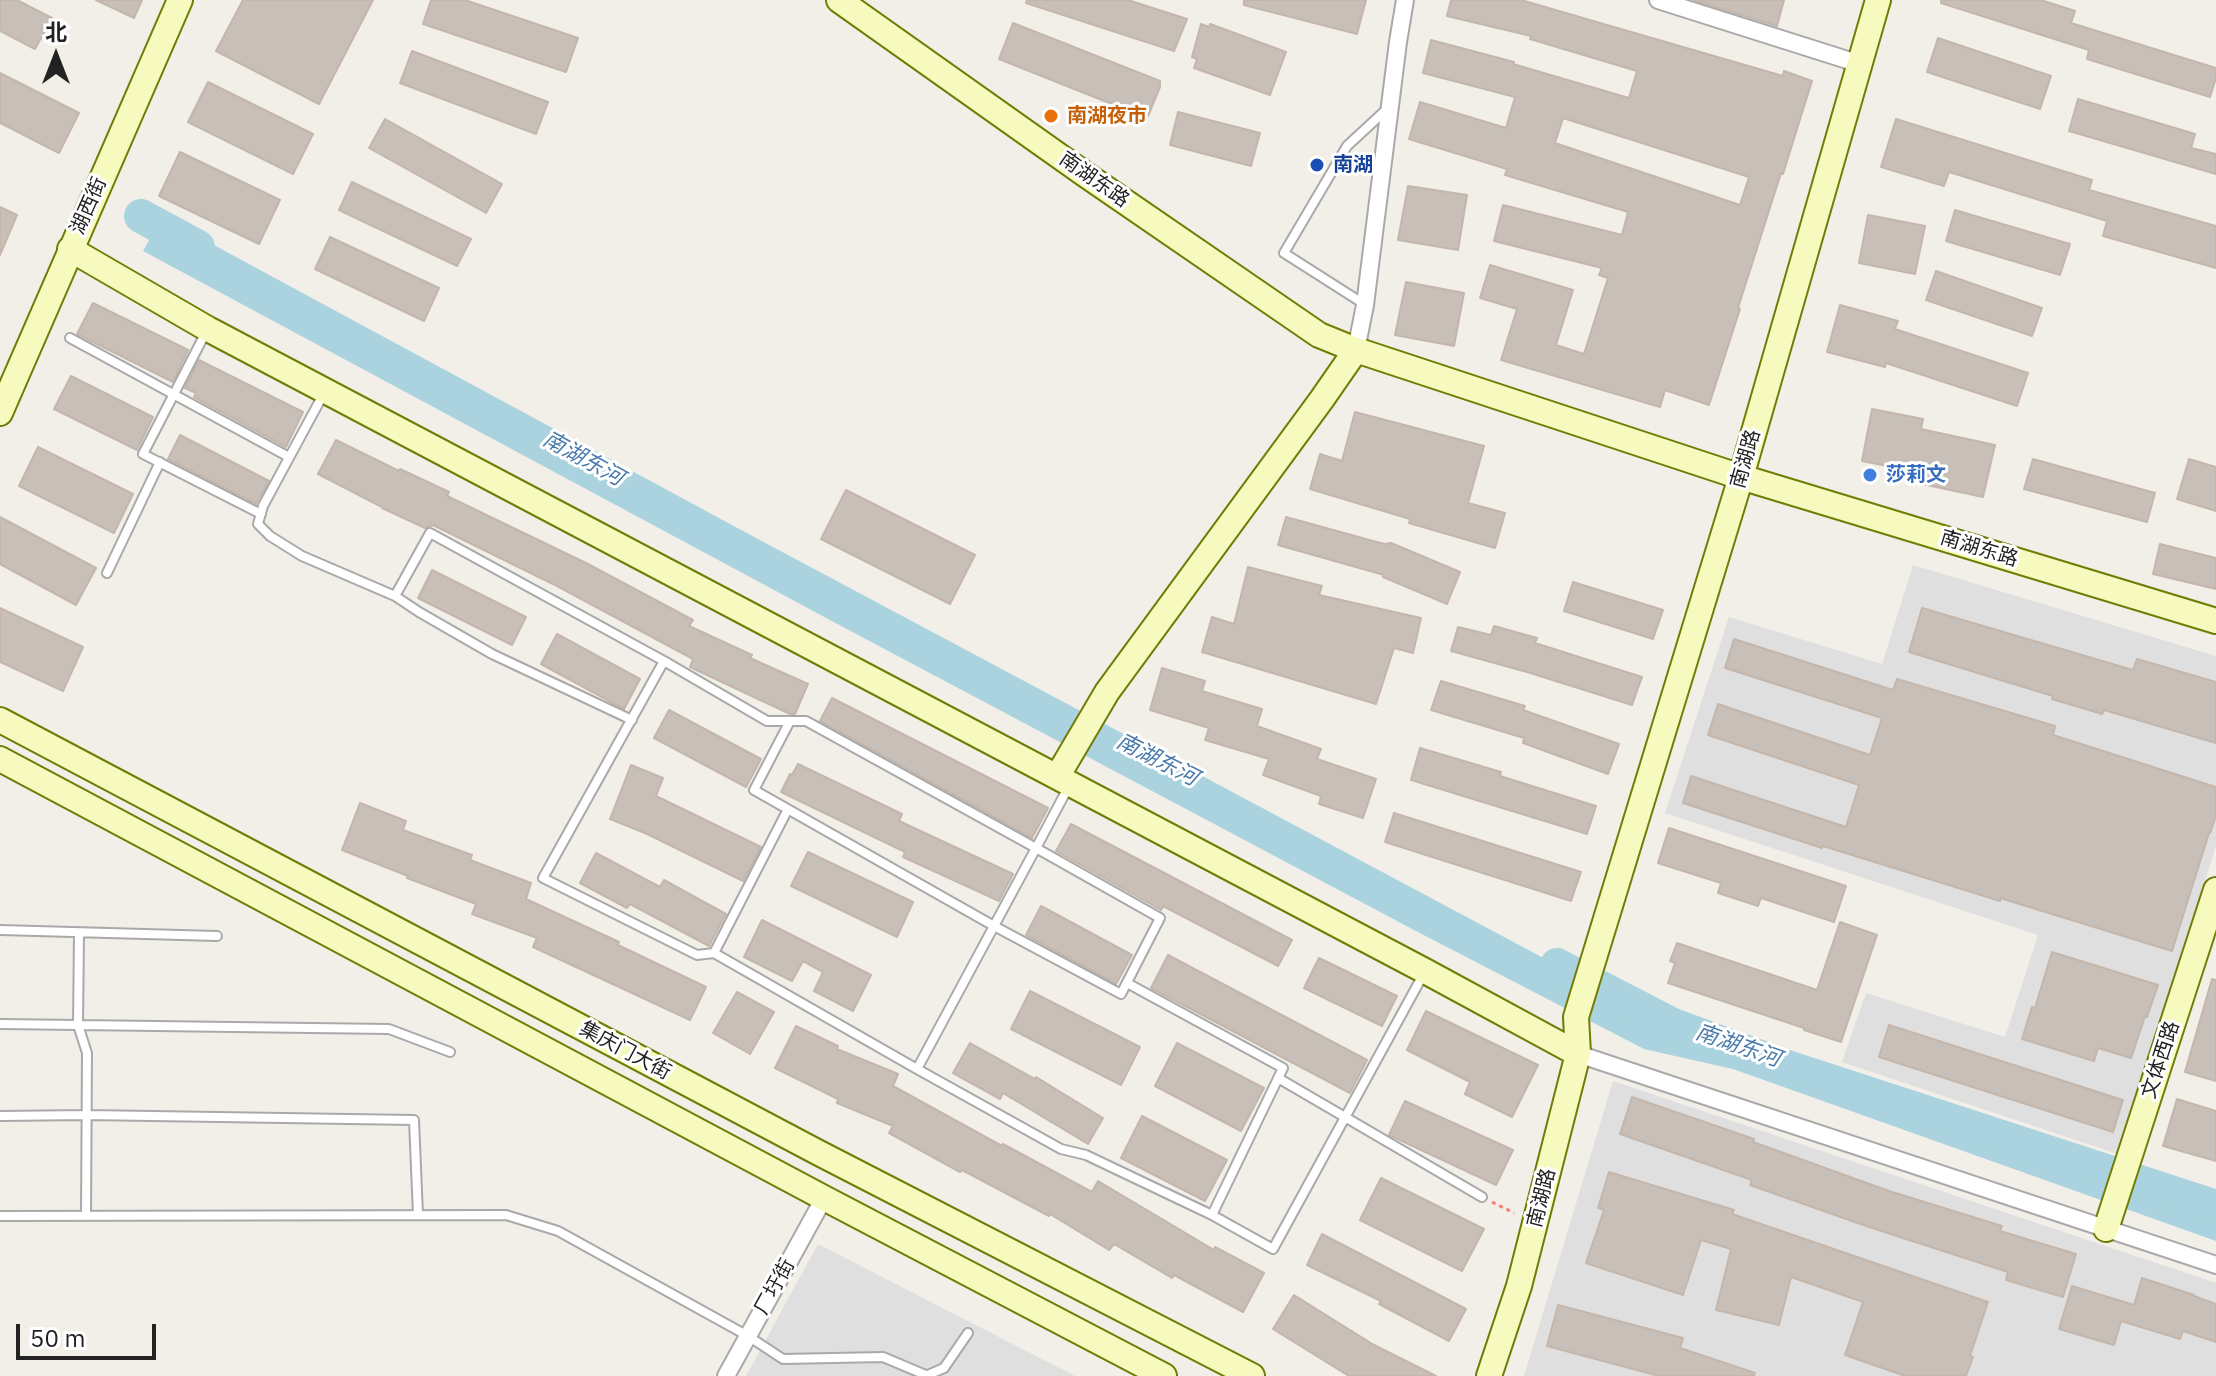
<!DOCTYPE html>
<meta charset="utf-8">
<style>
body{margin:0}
#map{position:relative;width:2216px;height:1376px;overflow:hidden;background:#f2efe9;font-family:"IBM Plex Sans","Noto Sans SC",sans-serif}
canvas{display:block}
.north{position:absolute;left:16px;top:16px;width:80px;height:80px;-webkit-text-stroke:6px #fff;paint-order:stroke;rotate:0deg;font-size:22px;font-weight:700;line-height:32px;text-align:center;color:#222}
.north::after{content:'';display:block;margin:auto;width:28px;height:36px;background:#222;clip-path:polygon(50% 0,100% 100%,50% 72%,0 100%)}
.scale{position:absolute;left:16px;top:1324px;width:140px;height:36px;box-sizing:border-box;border:4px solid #222;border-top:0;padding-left:10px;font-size:24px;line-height:28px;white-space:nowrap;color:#222;-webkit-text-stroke:6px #fff;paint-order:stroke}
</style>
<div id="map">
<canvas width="2216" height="1376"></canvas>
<div class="north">北</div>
<div class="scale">50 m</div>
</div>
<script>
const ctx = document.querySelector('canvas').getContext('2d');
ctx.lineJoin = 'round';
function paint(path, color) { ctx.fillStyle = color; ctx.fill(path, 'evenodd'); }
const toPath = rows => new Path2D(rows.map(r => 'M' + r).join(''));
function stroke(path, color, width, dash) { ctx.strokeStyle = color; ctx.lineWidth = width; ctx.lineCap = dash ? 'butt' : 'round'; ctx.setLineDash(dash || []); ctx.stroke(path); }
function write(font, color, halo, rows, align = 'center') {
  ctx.font = font + ' "IBM Plex Sans","Noto Sans SC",sans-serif'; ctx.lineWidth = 6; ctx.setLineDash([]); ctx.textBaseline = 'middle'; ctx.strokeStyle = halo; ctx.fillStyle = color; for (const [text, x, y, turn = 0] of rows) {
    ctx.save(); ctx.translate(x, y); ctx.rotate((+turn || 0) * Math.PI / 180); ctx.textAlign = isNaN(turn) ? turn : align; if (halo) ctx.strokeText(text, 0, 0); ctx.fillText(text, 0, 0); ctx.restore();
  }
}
paint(toPath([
 [1913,565,2216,656,2216,846,2118,1154,1842,1062,1866,993,2005,1037,2038,935,1665,813,1729,617,1882,664],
 [1613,1081,2216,1283,2216,1376,1524,1376],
 [818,1244,1075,1376,746,1376]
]), '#e0dfdf');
paint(toPath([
 [162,217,743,531,1701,1042,2216,1208,2216,1241,1733,1069,1644,1049,1414,930,828,619,143,251]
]), '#aad3df');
stroke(toPath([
 [141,216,198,247],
 [1557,965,1673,1025,1790,1068,2216,1207]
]), '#aad3df', 34);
const building = toPath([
 [0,0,17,0,52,18,35,49,0,31,0,0],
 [96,0,142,0,134,18,96,0],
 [243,0,373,0,319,104,216,51,243,0],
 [431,0,465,0,578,38,566,72,423,24,431,0],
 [1027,0,1128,0,1187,19,1174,51,1026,3,1027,0],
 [1244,0,1366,0,1357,34,1244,5,1244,0],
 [1451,0,1521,0,1783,76,1784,71,1812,81,1783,174,1781,173,1738,308,1740,309,1709,405,1665,390,1660,407,1501,360,1517,309,1480,298,1490,265,1573,290,1556,345,1584,354,1608,278,1599,275,1602,268,1494,241,1503,205,1622,235,1628,212,1505,175,1507,169,1409,139,1420,102,1506,128,1515,97,1423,73,1431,40,1514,62,1513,64,1629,98,1637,71,1530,39,1531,36,1447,16,1451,0],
 [1563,118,1749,177,1740,205,1555,143,1563,118],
 [1694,0,1784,0,1777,26,1694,0],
 [1941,0,2041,0,2075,11,2071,23,2216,68,2216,78,2210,97,2087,59,2089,50,1941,3,1941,0],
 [1013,23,1160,81,1160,87,1148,116,1142,116,999,59,1013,23],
 [1201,24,1209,27,1210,24,1286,52,1270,95,1194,68,1197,59,1192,57,1201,24],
 [1938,38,2051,76,2040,109,1927,72,1938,38],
 [412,51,548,102,536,134,400,83,412,51],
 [0,73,79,113,59,153,0,123,0,73],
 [208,82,313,134,293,174,188,122,208,82],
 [2078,99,2195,134,2191,148,2216,154,2216,174,2069,131,2078,99],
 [1178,112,1260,133,1251,166,1170,145,1178,112],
 [385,119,502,184,486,213,369,148,385,119],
 [1896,119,2092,180,2089,190,2216,226,2216,268,2103,236,2107,221,1949,172,1944,186,1881,167,1896,119],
 [180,152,280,200,259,244,159,196,180,152],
 [352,182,471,239,457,266,339,210,352,182],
 [1408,186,1467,195,1458,250,1398,240,1408,186],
 [0,207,17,215,0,255,0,207],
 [1955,210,2070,244,2060,275,1946,241,1955,210],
 [1868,215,1925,226,1915,274,1859,263,1868,215],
 [330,237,439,288,424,321,315,269,330,237],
 [1936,271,2042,308,2032,336,1926,300,1936,271],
 [1406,282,1464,293,1454,346,1395,335,1406,282],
 [93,303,188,350,173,382,77,334,93,303],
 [1840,305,1898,321,1895,329,2028,373,2017,406,1886,363,1885,367,1827,352,1840,305],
 [199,360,303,412,286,447,194,397,196,393,185,388,199,360],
 [71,376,153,417,137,450,54,409,71,376],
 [1872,409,1923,419,1921,429,1995,445,1983,497,1922,484,1924,473,1862,461,1872,409],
 [1355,412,1484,446,1468,503,1505,513,1495,548,1409,523,1410,519,1310,489,1320,454,1342,461,1355,412],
 [180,435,269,481,256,504,168,459,180,435],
 [336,440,399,471,400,469,449,492,447,496,586,563,693,620,689,626,752,655,750,658,808,684,795,714,790,714,690,667,693,659,557,586,433,525,425,528,382,508,382,507,318,474,336,440],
 [38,447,133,494,114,533,19,486,38,447],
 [2033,459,2155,493,2147,522,2024,489,2033,459],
 [2189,459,2216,467,2216,511,2177,499,2189,459],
 [846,490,975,555,950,604,821,539,846,490],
 [0,517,96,568,76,605,0,564,0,517],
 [1286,517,1384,544,1391,543,1460,572,1447,604,1383,577,1384,575,1278,545,1286,517],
 [2160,544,2216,558,2216,589,2153,574,2160,544],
 [1248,567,1322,586,1319,595,1421,618,1413,653,1394,648,1376,704,1202,652,1212,617,1234,624,1248,567],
 [432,570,526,617,512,645,418,598,432,570],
 [1573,582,1663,610,1653,639,1564,611,1573,582],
 [0,608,83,647,63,691,0,662,0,608],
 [1922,608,2133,670,2137,659,2216,682,2216,743,2104,710,2102,714,2052,699,2053,696,1909,652,1922,608],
 [1494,626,1537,638,1535,643,1642,677,1632,705,1527,672,1451,651,1458,627,1491,635,1494,626],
 [557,634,640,679,624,709,541,664,557,634],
 [1734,639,1893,690,1897,679,2055,726,2053,735,2216,787,2216,816,2210,833,2209,833,2172,951,2000,898,2000,901,1823,846,1822,848,1683,803,1691,776,1846,827,1859,785,1708,735,1718,704,1870,755,1882,718,1725,668,1734,639],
 [1162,668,1205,681,1202,691,1262,709,1257,726,1321,749,1317,759,1376,779,1363,818,1319,804,1321,796,1263,775,1269,759,1205,740,1209,728,1150,710,1162,668],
 [1441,681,1525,706,1523,710,1619,744,1608,774,1523,743,1524,738,1431,710,1441,681],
 [832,698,1048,808,1032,838,820,721,832,698],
 [669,710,761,759,746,787,654,738,669,710],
 [1420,748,1501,772,1500,776,1596,806,1587,834,1411,780,1420,748],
 [798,764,902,814,899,821,1013,874,999,901,903,857,905,852,781,792,790,774,792,775,798,764],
 [631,765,663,778,656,796,761,847,743,881,645,833,610,819,631,765],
 [360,803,406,821,403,830,472,855,470,860,531,883,526,899,619,942,618,945,706,987,690,1020,533,947,537,938,472,914,476,904,407,878,408,876,342,850,360,803],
 [1394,813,1581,872,1571,901,1385,842,1394,813],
 [1071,824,1292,940,1278,966,1163,906,1161,910,1056,851,1071,824],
 [1669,828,1846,886,1834,922,1761,898,1758,906,1718,893,1721,883,1658,863,1669,828],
 [808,852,913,902,897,937,791,886,808,852],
 [596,853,660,887,664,880,726,914,709,946,630,904,627,908,580,883,596,853],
 [1041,906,1132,955,1116,984,1026,935,1041,906],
 [762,920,871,975,853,1011,814,991,823,972,803,961,792,981,744,957,762,920],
 [1840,922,1877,935,1841,1042,1804,1030,1804,1028,1668,983,1675,963,1670,961,1677,943,1817,990,1840,922],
 [2052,952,2158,985,2147,1017,2145,1016,2131,1058,2098,1048,2094,1061,2022,1039,2032,1007,2035,1008,2052,952],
 [1168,955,1367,1060,1350,1093,1151,988,1168,955],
 [1319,958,1397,996,1382,1026,1304,988,1319,958],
 [2212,979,2216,980,2216,1081,2185,1072,2212,979],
 [1030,991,1140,1047,1121,1085,1011,1029,1030,991],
 [737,992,774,1012,750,1054,713,1033,737,992],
 [1426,1011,1538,1065,1512,1117,1465,1094,1470,1082,1407,1050,1426,1011],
 [1889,1025,2123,1100,2113,1132,1879,1057,1889,1025],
 [796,1026,838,1046,837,1049,898,1074,893,1086,1002,1146,1003,1144,1092,1192,1098,1181,1214,1250,1215,1247,1264,1273,1243,1312,1174,1275,1172,1278,1114,1244,1109,1250,1050,1214,1049,1216,962,1170,960,1172,889,1133,893,1126,837,1103,838,1099,775,1068,796,1026],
 [970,1043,1035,1079,1036,1077,1103,1118,1088,1144,1003,1093,1000,1099,953,1073,970,1043],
 [1177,1043,1264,1088,1241,1131,1155,1086,1177,1043],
 [1632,1097,1754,1139,1753,1142,1889,1191,2002,1226,2000,1231,2076,1254,2063,1297,2006,1280,2008,1272,1869,1227,1750,1185,1752,1180,1620,1134,1632,1097],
 [2177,1099,2216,1111,2216,1161,2163,1146,2177,1099],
 [1405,1101,1513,1150,1496,1185,1389,1135,1405,1101],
 [1142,1116,1227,1160,1205,1201,1121,1158,1142,1116],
 [1609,1172,1734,1210,1732,1214,1988,1302,1970,1356,1973,1357,1966,1376,1905,1376,1845,1355,1863,1302,1791,1277,1779,1325,1716,1310,1731,1249,1701,1240,1683,1295,1586,1263,1604,1210,1598,1208,1609,1172],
 [1381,1178,1484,1229,1462,1271,1360,1220,1381,1178],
 [1322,1234,1466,1309,1449,1341,1379,1304,1381,1301,1307,1265,1322,1234],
 [2142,1278,2194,1295,2194,1296,2216,1304,2216,1342,2183,1331,2180,1339,2121,1321,2114,1345,2059,1329,2072,1286,2134,1305,2142,1278],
 [1294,1295,1374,1345,1436,1376,1349,1376,1273,1329,1294,1295],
 [1558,1305,1683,1338,1680,1348,1755,1373,1754,1376,1659,1376,1547,1346,1558,1305]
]);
paint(building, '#c7bfb8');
stroke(building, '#c4b6ab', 2);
const lane = toPath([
 [1364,304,1284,253,1347,146,1387,109],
 [207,330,143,454,261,514],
 [70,338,289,457],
 [324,393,263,506,258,524,270,536,302,556,395,596],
 [107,573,160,462],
 [632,720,492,654,419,612,395,596,430,533,664,661],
 [790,721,754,790,994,926,1121,994,1160,918,1036,848,806,721,767,721,664,661,543,878,697,955,714,953,917,1069,1036,848,1069,786],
 [0,930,217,936],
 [79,934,78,1025,87,1053,86,1215],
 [714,953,787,811],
 [0,1024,389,1029,450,1052],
 [917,1069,1061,1149,1086,1155,1212,1215,1283,1068,1127,983],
 [1278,1078,1482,1197],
 [0,1116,87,1115,414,1120,418,1215],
 [1212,1215,1273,1249,1423,975],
 [0,1216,506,1215,558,1231,748,1336,783,1359,883,1357,928,1376],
 [928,1375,944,1368,968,1333]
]);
const street = toPath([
 [1658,0,1860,64],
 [1356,350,1365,305,1398,42,1405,0],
 [1578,1054,2216,1265],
 [726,1376,824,1198]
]);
const secondary = toPath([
 [839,0,1086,175,1319,335,1356,350,1741,477,2216,621],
 [70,249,208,329,1425,971,1578,1054],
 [0,413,180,0],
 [0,720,819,1153,1252,1376],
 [0,759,824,1198,1164,1376],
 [1057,777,1107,692,1322,399,1356,350],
 [2106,1229,2216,890],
 [1489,1376,1519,1286,1578,1054,1576,1017,1741,477,1878,0]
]);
stroke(lane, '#a9a9a9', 12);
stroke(street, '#a9a9a9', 20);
stroke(secondary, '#707d05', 28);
stroke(toPath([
 [1492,1202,1514,1213]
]), '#fa8072', 3, [4, 4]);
stroke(lane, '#fff', 8);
stroke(street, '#fff', 16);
stroke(secondary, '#f7fabf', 24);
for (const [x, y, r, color] of [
 [1051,116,8,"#e8710a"],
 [1317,165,8,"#1a4fb4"],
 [1870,475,8,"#3f7fe0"]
]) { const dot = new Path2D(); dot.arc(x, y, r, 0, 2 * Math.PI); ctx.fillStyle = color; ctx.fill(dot); stroke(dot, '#fff', 3); }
write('bold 20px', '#c56008', '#fff', [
 ["南湖夜市",1067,116]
], 'left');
write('bold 20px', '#164399', '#fff', [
 ["南湖",1333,165]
], 'left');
write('20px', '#222', '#fff', [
 ["南湖东路",1094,180,35],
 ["湖西街",89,206,-66],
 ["南湖路",1746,459,-74],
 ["南湖东路",1979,549,17],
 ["集庆门大街",625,1051,28],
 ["文体西路",2161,1060,-72],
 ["南湖路",1542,1198,-76],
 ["厂圩街",775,1287,-61]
]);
write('bold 20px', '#366cbe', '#fff', [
 ["莎莉文",1886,475]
], 'left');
write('italic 22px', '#4a7aab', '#fff', [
 ["南湖东河",583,459,29],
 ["南湖东河",1157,760,27],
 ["南湖东河",1738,1046,19]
]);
</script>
